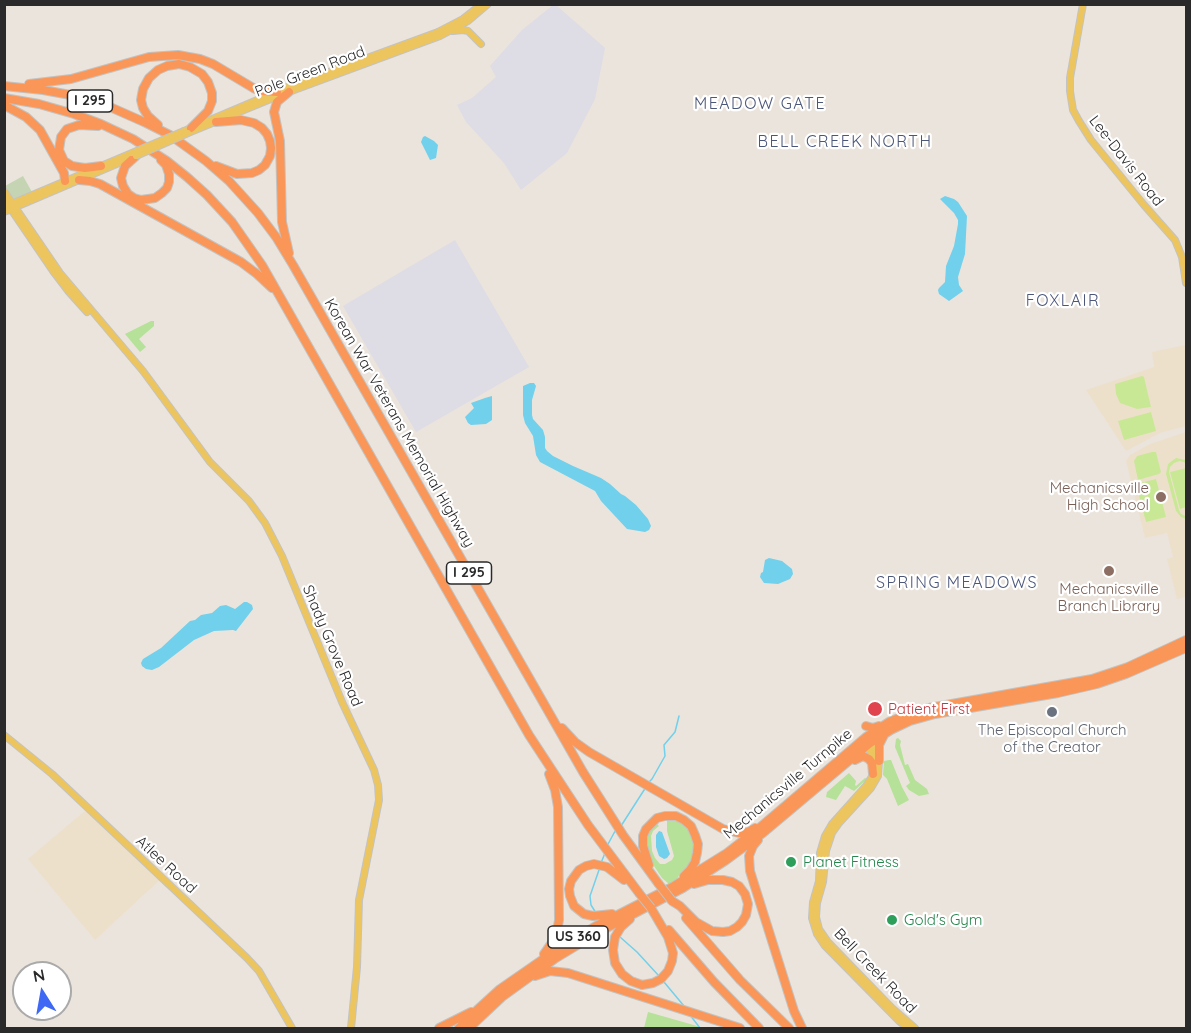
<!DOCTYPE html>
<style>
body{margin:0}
#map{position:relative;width:1191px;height:1033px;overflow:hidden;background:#ebe4dc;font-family:Quicksand,sans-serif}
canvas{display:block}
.frame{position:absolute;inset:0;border:6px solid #2a2a2a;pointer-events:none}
.north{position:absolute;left:12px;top:961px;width:60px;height:60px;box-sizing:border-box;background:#fff;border:2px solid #aaa;border-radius:50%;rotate:349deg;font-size:16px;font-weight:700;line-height:24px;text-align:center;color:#2a2a2a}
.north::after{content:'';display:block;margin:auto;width:21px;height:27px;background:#3f69f5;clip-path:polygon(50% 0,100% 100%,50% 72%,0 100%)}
</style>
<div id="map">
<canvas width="1191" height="1033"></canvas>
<div class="frame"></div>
<div class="north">N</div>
</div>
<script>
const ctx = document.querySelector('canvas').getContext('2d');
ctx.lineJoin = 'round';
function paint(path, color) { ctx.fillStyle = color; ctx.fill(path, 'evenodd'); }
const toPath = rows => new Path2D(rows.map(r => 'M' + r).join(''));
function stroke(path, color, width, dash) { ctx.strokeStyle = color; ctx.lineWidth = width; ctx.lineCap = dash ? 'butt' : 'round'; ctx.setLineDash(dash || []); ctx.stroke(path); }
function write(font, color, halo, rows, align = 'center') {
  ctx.font = font + ' Quicksand,sans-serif'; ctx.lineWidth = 4.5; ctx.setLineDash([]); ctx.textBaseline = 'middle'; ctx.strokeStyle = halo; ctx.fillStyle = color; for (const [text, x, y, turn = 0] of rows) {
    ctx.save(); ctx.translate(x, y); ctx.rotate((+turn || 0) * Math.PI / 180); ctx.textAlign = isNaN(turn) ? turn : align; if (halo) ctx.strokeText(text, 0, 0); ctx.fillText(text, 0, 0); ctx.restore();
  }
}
paint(toPath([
 [553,5,556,5,605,48,595,99,567,153,521,190,504,163,466,122,457,105,472,98,496,77,490,66,522,30],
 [455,240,529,367,416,432,343,306]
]), '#dedce4');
paint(toPath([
 [1186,345,1186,426,1160,433,1126,451,1086,390,1154,367,1152,352],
 [1186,432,1186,597,1177,599,1167,559,1173,557,1167,533,1145,538,1126,461,1130,455,1150,444],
 [87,809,161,879,95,940,28,859]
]), '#ede0cb');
paint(toPath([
 [151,321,154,321,154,326,139,339,146,347,140,352,125,334],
 [898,738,901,741,900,745,905,765,908,764,915,780,927,789,929,794,919,796,909,790,906,786,910,783,895,747,896,739],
 [889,760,891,760,902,787,909,800,898,806,887,779,883,775,884,761],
 [849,773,856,781,855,785,856,786,865,778,867,779,854,791,845,786,836,800,826,797,827,792],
 [667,817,677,819,689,827,694,838,694,848,692,860,689,866,681,872,677,879,669,884,662,878,650,860,647,852,646,837,649,830,659,820,657,824,659,826,653,831,651,836,652,851,655,858,660,864,665,864,672,860,674,856,667,831],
 [648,1012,704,1028,644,1028]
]), '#b5e199');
paint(toPath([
 [23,176,32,192,15,199,12,197,5,186]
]), '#c5d5b3');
paint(toPath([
 [1142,376,1144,377,1151,407,1137,409,1120,403,1116,394,1115,384],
 [1151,412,1156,431,1124,440,1118,421],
 [1152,452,1156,452,1161,472,1159,474,1138,480,1134,461,1137,456],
 [1176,458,1186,460,1186,463,1180,461,1174,463,1170,467,1169,472,1179,510,1181,514,1186,516,1186,519,1181,517,1176,511,1166,474,1168,464],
 [1186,468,1186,507,1180,509,1170,472],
 [1156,479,1166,517,1146,522,1136,484]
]), '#c9e895');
paint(toPath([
 [425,136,434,141,438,145,436,158,430,160,421,142,423,137],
 [945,196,954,199,958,202,967,216,965,254,958,277,959,285,963,291,949,301,939,294,938,290,939,288,945,282,946,266,954,246,958,224,958,220,954,213,940,199],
 [530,383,534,383,536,386,532,400,532,415,533,419,543,430,545,437,545,448,547,451,553,456,573,466,601,478,610,484,621,494,625,496,636,505,648,519,651,526,649,530,645,532,627,529,601,501,595,491,540,462,536,455,533,436,525,423,523,415,523,386],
 [492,396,492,420,486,424,471,425,468,423,465,417,474,408,471,403,485,398],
 [769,558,782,561,792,569,793,574,790,579,778,584,764,583,760,577,761,573,763,572,765,560],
 [244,602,247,602,252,605,253,609,236,631,233,630,214,631,194,640,159,667,152,670,146,669,142,666,141,663,143,659,161,648,190,621,195,620,201,615,212,613,220,606,226,605,235,609],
 [659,831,662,832,670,854,667,858,664,859,659,856,656,847,656,835]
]), '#71d0eb');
stroke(toPath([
 [648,783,652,779,665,756,664,745,675,732,679,716],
 [621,826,646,787],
 [607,846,614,833,617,829],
 [601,863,605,853],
 [596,913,591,905,590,896,600,867],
 [620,937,637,952,659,976],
 [664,982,684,1006],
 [690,1015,700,1028]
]), '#71d0eb', 1.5);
const major = toPath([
 [1083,4,1070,78,1070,91,1073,110,1079,121,1091,140,1144,205,1175,240,1182,257,1186,283],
 [453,31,463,30,468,31,481,44],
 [184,131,288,87,438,32,463,19,482,4],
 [188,133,278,96,440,36,468,21,488,4],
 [4,191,60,273,143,371,210,462,249,501,265,523,282,556,342,702,374,770,378,785,379,800,359,900,357,967,351,1028],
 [4,199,53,271,69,292,87,312],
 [4,207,132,153],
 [4,212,133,157],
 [4,735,52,774,247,958,259,971,292,1028],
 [871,738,879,761,878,776,871,788,839,823,832,833,826,851,823,882,817,903,816,917,819,929,828,942,892,1008,915,1028],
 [868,742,874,762,873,775,866,786,832,824,825,836,820,853,819,881,813,902,812,918,817,934,825,946,899,1021,908,1028]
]);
const highway = toPath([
 [29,84,71,79,149,57,178,55,200,59,213,64,255,89,262,91,277,92],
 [4,86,43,90,76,96,110,107,144,122,170,135,206,161,229,181,258,213,276,237,293,265,583,772,623,835,658,883],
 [289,92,277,102,274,112,280,141,282,222,289,253],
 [4,98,39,104,74,114,101,124,133,139,167,161,187,177,207,195,232,222,262,265,529,735,588,825,639,893],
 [4,105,26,117,40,130,64,173,65,181],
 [158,125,148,116,143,108,141,100,143,89,149,78,158,70,167,66,179,64,190,67,202,74,208,82,212,93,212,101,208,111,191,128],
 [98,126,79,125,67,129,61,137,59,150,64,161,72,166,85,168,101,166],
 [136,156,125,166,121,178,123,186,128,194,134,198,141,200,155,198,162,193,167,188,169,182,169,174,166,165,161,160],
 [216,166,237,174,252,173,259,170,265,165,270,156,271,148,270,141,267,134,262,128,254,123,241,120,216,122],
 [79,180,90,181,100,184,241,262,257,274,272,288],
 [866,726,873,728,879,726],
 [562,728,575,742,589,752,723,829,739,833,748,832,755,828],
 [855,760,863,756,869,759,872,763,873,774],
 [879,761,879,745,885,733],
 [758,840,753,846,749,856,750,871,794,1011,802,1028],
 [649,865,643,846,643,836,646,829,657,818,665,816,676,816,684,820,691,826,695,835,698,844,697,853,695,862,690,870,684,876],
 [672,901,680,906,696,922,712,931,723,932,730,931,737,927,742,922,746,915,748,904,745,894,739,886,732,882,723,880,708,880,694,884],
 [612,914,593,916,584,914,574,906,570,896,569,889,571,881,579,870,586,866,594,864,607,867,624,880],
 [686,918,740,980,789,1028],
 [630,919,621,927,615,937,613,950,615,963,622,974,631,981,642,985,653,983,661,979,668,971,672,961,673,953,668,937,651,908],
 [669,930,714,982,759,1028],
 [544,954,556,937,559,920,558,807,555,790,549,774],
 [535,976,550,971,568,973,740,1028],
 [439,1028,471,1012],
 [459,1028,477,1010,500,989,549,955,596,926,674,886,727,853,758,829,866,737,889,722,911,713,929,708,1092,679,1128,667,1186,640],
 [469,1028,502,997,556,958,599,932,683,888,725,861,763,833,869,744,891,730,910,721,935,714,1058,693,1097,684,1126,674,1186,648]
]);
stroke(major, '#c3c3c3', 8);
stroke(highway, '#c3c3c3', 10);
stroke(major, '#edc55f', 6);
stroke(highway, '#fa9758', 8);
const majorBridge = toPath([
 [132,153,184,131],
 [136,156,188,133]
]);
const highwayBridge = toPath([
 [658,883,672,901],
 [639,893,651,908]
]);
stroke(majorBridge, '#c3c3c3', 8, []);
stroke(highwayBridge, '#c3c3c3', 10, []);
stroke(majorBridge, '#edc55f', 6);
stroke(highwayBridge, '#fa9758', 8);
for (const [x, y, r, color] of [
 [1161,497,6,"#8d6e63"],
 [1109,571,6,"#8d6e63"],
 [875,709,8,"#e0444e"],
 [1052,712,6,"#6b7280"],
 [791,862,6,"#2e9e5b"],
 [892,920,6,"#2e9e5b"]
]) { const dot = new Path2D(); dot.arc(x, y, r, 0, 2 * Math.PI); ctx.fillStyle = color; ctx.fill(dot); stroke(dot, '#fff', 2); }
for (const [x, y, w] of [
 [90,101,45],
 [469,573,45],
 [578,937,60]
]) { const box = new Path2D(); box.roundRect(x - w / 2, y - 11, w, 22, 4.5); ctx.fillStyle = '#fff'; ctx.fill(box); stroke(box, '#2a2a2a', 1.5); }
write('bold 14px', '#2a2a2a', null, [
 ["I 295",90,101],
 ["I 295",469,573],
 ["US 360",578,937]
]);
write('15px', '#2a2a2a', '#fff', [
 ["Pole Green Road",310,72,-21],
 ["Lee-Davis Road",1126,161,52],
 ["Korean War Veterans Memorial Highway",399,423,60],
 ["Shady Grove Road",332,646,67],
 ["Mechanicsville Turnpike",788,784,-40],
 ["Atlee Road",166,865,43],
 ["Bell Creek Road",875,971,46]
]);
write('15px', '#785e54', '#fff', [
 ["Mechanicsville",1149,488],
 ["High School",1149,505],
 ["Mechanicsville",1109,589,"center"],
 ["Branch Library",1109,606,"center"]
], 'right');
write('15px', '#be3a42', '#fff', [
 ["Patient First",888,709]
], 'left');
write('15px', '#5b616d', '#fff', [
 ["The Episcopal Church",1052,730],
 ["of the Creator",1052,747]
]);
write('15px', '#27864d', '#fff', [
 ["Planet Fitness",803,862],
 ["Gold's Gym",904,920]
], 'left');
ctx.letterSpacing = '1.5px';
write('16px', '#4b5679', '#fff', [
 ["MEADOW GATE",760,104],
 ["BELL CREEK NORTH",845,142],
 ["FOXLAIR",1063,301],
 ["SPRING MEADOWS",957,583]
]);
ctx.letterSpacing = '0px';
</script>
